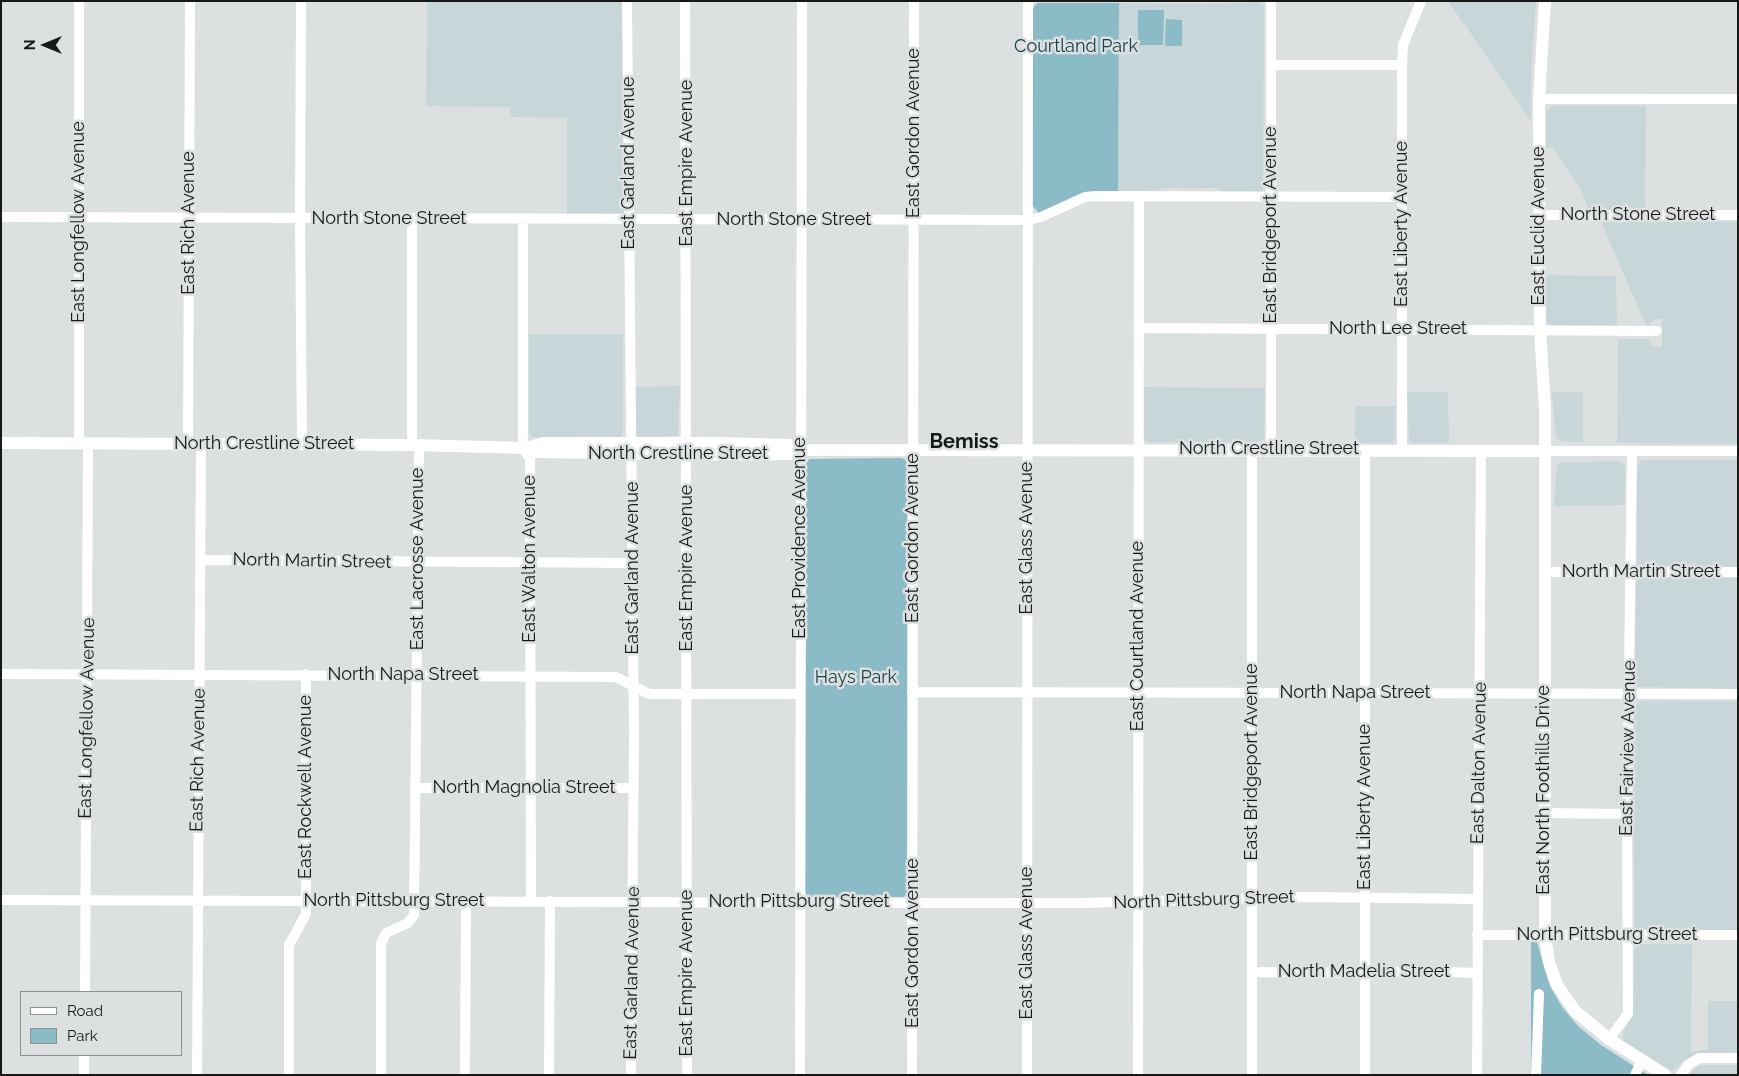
<!DOCTYPE html>
<style>
body{margin:0}
#map{position:relative;width:1739px;height:1076px;overflow:hidden;background:#dce0e1;font-family:Raleway,sans-serif}
canvas{display:block}
.frame{position:absolute;inset:0;border:2px solid #171919;pointer-events:none}
.legend{position:absolute;left:20px;top:991px;width:162px;height:65px;box-sizing:border-box;background:#dce0e1;border:1px solid #8d9091;margin:0;padding:6px 9px;list-style:none;font-size:15px;color:#171919}
.legend li{display:flex;align-items:center;gap:10px;height:25px}
.legend b{width:25px;border:1px solid #8d9091}
.north{position:absolute;left:20px;top:20px;width:50px;height:50px;-webkit-text-stroke:4px #dce0e1;paint-order:stroke;rotate:270deg;font-size:14px;font-weight:700;line-height:20px;text-align:center;color:#171919}
.north::after{content:'';display:block;margin:auto;width:18px;height:22px;background:#171919;clip-path:polygon(50% 0,100% 100%,50% 72%,0 100%)}
</style>
<div id="map">
<canvas width="1739" height="1076"></canvas>
<div class="frame"></div>
<ul class="legend">
<li><b style="height:6px;background:#fff"></b>Road</li>
<li><b style="height:14px;background:#8bbbc6"></b>Park</li>
</ul>
<div class="north">N</div>
</div>
<script>
const ctx = document.querySelector('canvas').getContext('2d');
ctx.lineJoin = 'round';
function paint(path, color) { ctx.fillStyle = color; ctx.fill(path, 'evenodd'); }
const toPath = rows => new Path2D(rows.map(r => 'M' + r).join(''));
function stroke(path, color, width, dash) { ctx.strokeStyle = color; ctx.lineWidth = width; ctx.lineCap = dash ? 'butt' : 'round'; ctx.setLineDash(dash || []); ctx.stroke(path); }
function write(font, color, halo, rows, align = 'center') {
  ctx.font = font + ' Raleway,sans-serif'; ctx.lineWidth = 5; ctx.setLineDash([]); ctx.textBaseline = 'middle'; ctx.strokeStyle = halo; ctx.fillStyle = color; for (const [text, x, y, turn = 0] of rows) {
    ctx.save(); ctx.translate(x, y); ctx.rotate((+turn || 0) * Math.PI / 180); ctx.textAlign = isNaN(turn) ? turn : align; if (halo) ctx.strokeText(text, 0, 0); ctx.fillText(text, 0, 0); ctx.restore();
  }
}
paint(toPath([
 [427,1,624,2,624,215,567,214,567,118,511,117,510,107,426,106],
 [1448,1,1536,1,1531,77,1531,121],
 [1260,2,1264,5,1263,192,1223,192,1215,188,1163,188,1156,192,1118,192,1119,3,1207,4],
 [1551,106,1646,106,1645,212,1590,212,1582,192,1555,151,1555,148,1546,148,1546,112],
 [1603,222,1738,222,1738,444,1617,443,1618,339,1647,339,1654,347,1662,347,1662,319,1655,319,1648,326,1645,323,1603,227],
 [1546,275,1616,276,1617,327,1550,326,1546,321],
 [529,334,623,334,623,431,621,437,536,438,531,436,529,432],
 [680,386,678,436,636,437,633,387],
 [1143,387,1265,388,1264,438,1258,442,1147,442,1143,436],
 [1407,392,1448,392,1449,443,1413,443,1409,441],
 [1552,392,1583,392,1583,442,1561,441,1556,438],
 [1355,406,1395,406,1395,437,1393,441,1389,443,1355,443],
 [1643,460,1738,460,1738,568,1637,566,1637,467,1639,462],
 [1617,461,1622,462,1625,466,1625,505,1554,506,1557,463],
 [1645,578,1738,578,1738,689,1637,687,1635,681,1636,585,1638,580],
 [1639,701,1738,701,1738,932,1637,930,1634,926,1634,709],
 [1639,944,1692,944,1691,1052,1708,1049,1708,1001,1738,1001,1738,1054,1696,1055,1686,1059,1672,1071,1623,1041,1623,1032,1633,1015,1634,950],
 [1703,1065,1738,1065,1738,1075,1690,1075,1696,1067]
]), '#c9d6d9');
paint(toPath([
 [1038,3,1119,3,1118,192,1039,213,1031,204,1032,11,1035,5],
 [1138,10,1164,10,1163,45,1138,45],
 [1166,19,1182,20,1182,46,1165,46],
 [901,458,906,460,907,465,907,894,903,897,810,897,805,893,805,463,810,459],
 [1531,942,1537,942,1549,984,1562,1007,1578,1026,1601,1045,1648,1075,1531,1075]
]), '#8bbbc6');
stroke(toPath([
 [79,1,79,444],
 [301,1,300,218,302,444],
 [627,1,634,734,631,1075],
 [685,1,687,1075],
 [1271,65,1402,65],
 [1539,99,1738,99],
 [1539,215,1738,215],
 [1,217,1029,220,1041,217,1085,197,1095,196,1402,197],
 [412,219,412,445],
 [523,219,523,448,530,459,531,901],
 [1138,328,1657,331],
 [188,444,190,1],
 [1252,449,1252,1075],
 [1271,449,1271,1],
 [1402,449,1402,65,1403,45,1421,1],
 [1365,450,1365,1075],
 [1545,451,1738,451],
 [201,560,632,563],
 [1544,572,1738,572],
 [1,674,616,677,649,694,800,694],
 [912,692,1738,694],
 [415,788,633,788],
 [1543,813,1627,814],
 [1,900,914,903,1083,903,1308,897,1477,899],
 [1477,935,1738,935],
 [1252,972,1366,973,1421,971,1477,973],
 [85,992,88,444],
 [1609,1039,1628,1014,1627,814,1632,451],
 [84,1075,84,1055],
 [197,1075,201,444],
 [289,1075,289,945,306,914,306,674],
 [381,1075,381,944,386,933,408,923,414,915,419,445],
 [465,1075,466,901],
 [549,1075,550,901],
 [800,1075,802,1],
 [912,1075,914,1],
 [1027,1075,1028,1],
 [1138,1075,1139,197],
 [1477,1075,1481,450],
 [1536,1075,1539,994],
 [1635,1075,1642,1060],
 [1681,1075,1688,1065,1699,1058,1738,1058]
]), '#fff', 10);
stroke(toPath([
 [1545,1,1539,99,1540,330,1545,408,1545,936,1549,962,1557,985,1575,1011,1609,1039,1665,1075],
 [1,443,412,445,527,448,543,443,718,443,789,445,807,450,1545,451],
 [532,450,537,452,744,455,790,454,800,449]
]), '#fff', 12);
write('18px', '#1a4048', '#dce0e1', [
 ["Courtland Park",1076,47],
 ["Hays Park",856,678]
]);
write('18px', '#171919', '#dce0e1', [
 ["East Gordon Avenue",914,133,-90],
 ["East Garland Avenue",629,163,-90],
 ["East Empire Avenue",687,163,-90],
 ["North Stone Street",1638,215],
 ["North Stone Street",389,219],
 ["North Stone Street",794,220],
 ["East Longfellow Avenue",79,222,-90],
 ["East Rich Avenue",189,223,-90],
 ["East Liberty Avenue",1402,224,-90],
 ["East Bridgeport Avenue",1271,225,-90],
 ["East Euclid Avenue",1539,226,-90],
 ["North Lee Street",1398,329],
 ["North Crestline Street",264,444],
 ["North Crestline Street",1269,449],
 ["North Crestline Street",678,454],
 ["East Providence Avenue",800,538,-90],
 ["East Gordon Avenue",913,538,-90],
 ["East Glass Avenue",1027,538,-90],
 ["East Lacrosse Avenue",418,559,-90],
 ["East Walton Avenue",530,559,-90],
 ["North Martin Street",312,561,1],
 ["East Garland Avenue",633,568,-90],
 ["East Empire Avenue",687,568,-90],
 ["North Martin Street",1641,572],
 ["East Courtland Avenue",1138,636,-90],
 ["North Napa Street",403,675],
 ["North Napa Street",1355,693],
 ["East Longfellow Avenue",87,718,-89],
 ["East Fairview Avenue",1628,748,-89],
 ["East Rich Avenue",198,760,-89],
 ["East Bridgeport Avenue",1252,762,-90],
 ["East Dalton Avenue",1479,763,-89],
 ["East Rockwell Avenue",306,787,-90],
 ["North Magnolia Street",524,788],
 ["East North Foothills Drive",1544,790,-90],
 ["East Liberty Avenue",1365,807,-90],
 ["North Pittsburg Street",1204,900,-2],
 ["North Pittsburg Street",394,901],
 ["North Pittsburg Street",799,902],
 ["North Pittsburg Street",1607,935],
 ["East Gordon Avenue",913,943,-90],
 ["East Glass Avenue",1027,943,-90],
 ["North Madelia Street",1364,972],
 ["East Garland Avenue",632,973,-89],
 ["East Empire Avenue",687,973,-90]
]);
write('bold 20px', '#171919', '#dce0e1', [
 ["Bemiss",964,442]
]);
</script>
